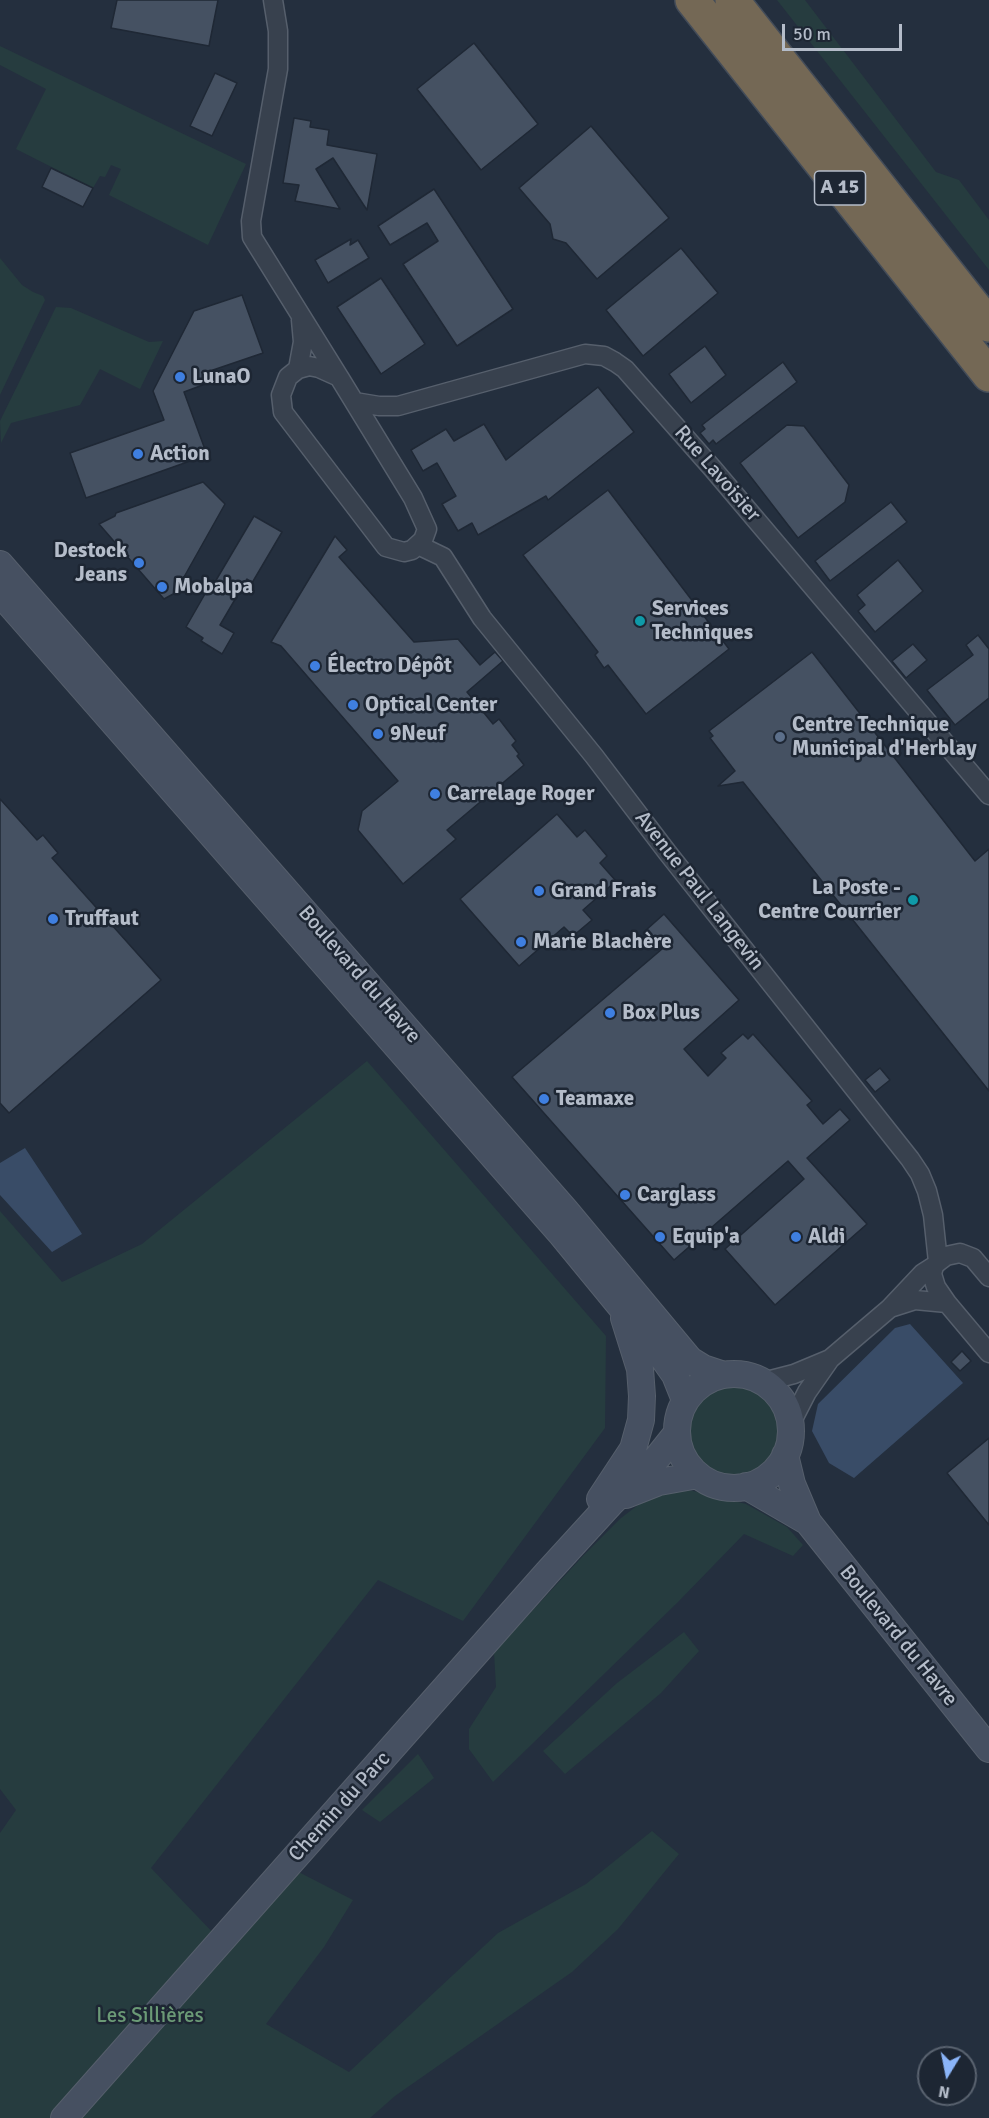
<!DOCTYPE html>
<meta charset="utf-8">
<style>
body{margin:0}
#map{position:relative;width:989px;height:2118px;overflow:hidden;background:#242f3e;font-family:Signika,sans-serif}
canvas{display:block}
.north{position:absolute;left:917px;top:2046px;width:60px;height:60px;box-sizing:border-box;background:#1d2633;border:2px solid #59626f;border-radius:50%;rotate:190deg;font-size:16px;font-weight:700;line-height:24px;text-align:center;color:#b4bcc9}
.north::after{content:'';display:block;margin:auto;width:21px;height:27px;background:#8ab4f8;clip-path:polygon(50% 0,100% 100%,50% 72%,0 100%)}
.scale{position:absolute;left:782px;top:24px;width:120px;height:27px;box-sizing:border-box;border:3px solid #b4bcc9;border-top:0;padding-left:8px;font-size:18px;line-height:21px;white-space:nowrap;color:#b4bcc9;-webkit-text-stroke:4px #1d2633;paint-order:stroke}
</style>
<div id="map">
<canvas width="989" height="2118"></canvas>
<div class="north">N</div>
<div class="scale">50 m</div>
</div>
<script>
const ctx = document.querySelector('canvas').getContext('2d');
ctx.lineJoin = 'round';
function paint(path, color) { ctx.fillStyle = color; ctx.fill(path, 'evenodd'); }
const toPath = rows => new Path2D(rows.map(r => 'M' + r).join(''));
function stroke(path, color, width, dash) { ctx.strokeStyle = color; ctx.lineWidth = width; ctx.lineCap = dash ? 'butt' : 'round'; ctx.setLineDash(dash || []); ctx.stroke(path); }
function write(font, color, halo, rows, align = 'center') {
  ctx.font = font + ' Signika,sans-serif'; ctx.lineWidth = 5; ctx.setLineDash([]); ctx.textBaseline = 'middle'; ctx.strokeStyle = halo; ctx.fillStyle = color; for (const [text, x, y, turn = 0] of rows) {
    ctx.save(); ctx.translate(x, y); ctx.rotate((+turn || 0) * Math.PI / 180); ctx.textAlign = isNaN(turn) ? turn : align; if (halo) ctx.strokeText(text, 0, 0); ctx.fillText(text, 0, 0); ctx.restore();
  }
}
paint(toPath([
 [777,0,805,0,936,172,959,180,989,220,989,270],
 [0,46,246,164,208,245,109,195,121,169,111,165,105,177,100,176,93,188,16,149,46,89,0,65],
 [0,258,22,285,33,292,43,296,45,300,0,395],
 [56,307,71,308,149,342,163,341,140,389,100,369,80,405,11,423,1,443,0,421],
 [367,1061,606,1336,605,1428,463,1621,378,1580,151,1868,220,1940,287,1866,353,1900,324,1947,266,2024,349,2072,498,1933,586,1884,652,1831,679,1854,618,1929,572,1972,395,2096,370,2118,0,2118,0,1833,16,1810,0,1789,0,1211,62,1282,142,1244],
 '686 1430a47 47 0 1 1 94 0a47 47 0 1 1-94 0Z',
 [685,1489,746,1504,787,1527,803,1545,793,1556,744,1534,678,1602,493,1782,469,1749,469,1729,496,1687,494,1652,583,1556,621,1518,646,1499],
 [684,1632,699,1651,661,1693,565,1774,543,1751,617,1683],
 [418,1754,434,1778,380,1822,362,1810]
]), '#263c3f');
paint(toPath([
 [25,1148,82,1234,52,1252,0,1195,0,1163],
 [910,1324,963,1383,854,1478,829,1463,812,1431,818,1404,895,1328]
]), '#394c67');
const building = toPath([
 [117,0,218,0,209,46,111,28,117,0],
 [474,43,538,124,481,170,417,89,474,43],
 [215,73,237,83,212,136,190,126,215,73],
 [294,118,311,121,310,127,329,130,327,145,377,154,367,210,333,158,316,169,340,209,295,201,299,185,283,183,294,118],
 [591,126,669,218,597,279,566,243,553,239,550,224,519,188,591,126],
 [51,168,93,188,83,207,42,187,51,168],
 [434,189,513,309,457,346,403,264,438,241,427,223,390,245,378,226,434,189],
 [351,239,350,245,358,240,369,258,328,283,315,260,351,239],
 [681,248,718,293,643,356,606,310,681,248],
 [381,278,425,344,381,374,337,307,381,278],
 [242,295,263,353,213,370,216,380,184,392,207,455,86,498,70,453,164,420,153,391,194,311,242,295],
 [705,346,726,375,691,403,669,374,705,346],
 [783,362,797,382,716,444,713,440,709,444,700,433,705,429,702,425,783,362],
 [598,387,634,432,548,500,546,496,478,535,472,523,458,531,442,504,456,496,437,463,423,471,411,450,446,429,454,441,484,424,506,460,598,387],
 [787,425,804,426,849,485,845,502,798,538,740,463,787,425],
 [203,482,225,504,175,593,164,599,99,524,115,516,116,513,203,482],
 [608,490,729,649,646,714,608,665,604,668,595,655,598,652,523,555,608,490],
 [891,502,907,522,830,581,815,561,891,502],
 [254,516,282,532,252,583,247,579,220,625,234,633,222,654,201,641,203,638,186,627,213,580,215,582,254,516],
 [335,536,347,550,339,557,414,642,458,639,480,665,495,652,503,661,467,692,493,724,499,719,516,741,512,745,519,754,517,756,524,765,447,830,456,839,403,884,358,830,362,811,398,781,281,646,271,642,335,536],
 [898,560,923,591,875,632,858,611,865,605,857,595,898,560],
 [978,635,989,649,989,698,955,725,927,690,973,655,966,645,978,635],
 [913,644,927,660,906,678,892,661,913,644],
 [812,652,975,861,989,849,989,1091,743,782,718,786,735,771,710,738,713,736,709,731,812,652],
 [0,799,37,840,43,835,58,853,52,858,161,980,9,1113,0,1103,0,799],
 [557,814,577,837,585,830,607,856,600,863,616,881,583,910,592,920,573,936,564,927,519,966,460,899,557,814],
 [664,914,739,1000,684,1049,708,1076,726,1058,721,1053,743,1034,748,1039,753,1034,812,1101,807,1105,823,1124,840,1109,850,1120,807,1158,867,1224,775,1305,725,1249,804,1179,788,1161,674,1260,512,1077,662,949,645,931,664,914],
 [880,1068,890,1080,875,1092,865,1080,880,1068],
 [962,1351,971,1361,960,1371,951,1362,962,1351],
 [989,1438,989,1525,947,1473,989,1438]
]);
paint(building, '#455162');
stroke(building, '#1f2835', 1.5);
const street = toPath([
 [273,0,278,31,278,69,251,221,252,237,339,377],
 [309,366,319,368,339,377,413,498,427,529,423,540,412,550,404,552,386,547,283,412,281,395,288,377,298,369,309,366],
 [298,369,303,342,301,320],
 [355,402,379,406,398,406,585,354,604,356,615,362,625,369,713,469,989,795],
 [418,545,443,557,482,618,594,756,667,852,910,1159,920,1174,927,1191,933,1215,938,1262],
 [934,1266,923,1273,890,1308,915,1300,947,1303],
 [989,1277,973,1258,960,1253,946,1256,938,1262,934,1266,932,1274,936,1287,947,1303,989,1353],
 [830,1359,890,1308],
 [763,1382,794,1374,830,1359,807,1392,790,1425]
]);
const secondary = toPath([
 [0,564,566,1211,690,1360,703,1368,724,1375],
 [0,593,562,1235,663,1358,675,1375,685,1400],
 '677 1431a57 57 0 1 1 114 0a57 57 0 1 1-114 0Z',
 [785,1455,792,1484,808,1522,989,1749],
 [746,1486,808,1522],
 [626,1495,659,1482,698,1475],
 [600,1499,633,1449,641,1420,642,1396,640,1369,624,1318],
 [64,2118,547,1573,611,1503,657,1458,677,1433]
]);
const highway = toPath([
 [692,0,989,375],
 [732,0,989,325]
]);
stroke(street, '#565f6c', 21);
stroke(secondary, '#565f6c', 28);
stroke(highway, '#434c59', 36);
stroke(street, '#38414e', 18);
stroke(secondary, '#465061', 26);
stroke(highway, '#746855', 33);
for (const [x, y, r, color] of [
 [180,377,6,"#3f7fe0"],
 [138,454,6,"#3f7fe0"],
 [139,563,6,"#3f7fe0"],
 [162,587,6,"#3f7fe0"],
 [640,621,6,"#0f9aa8"],
 [315,666,6,"#3f7fe0"],
 [353,705,6,"#3f7fe0"],
 [378,734,6,"#3f7fe0"],
 [780,737,6,"#5c6f8a"],
 [435,794,6,"#3f7fe0"],
 [539,891,6,"#3f7fe0"],
 [913,900,6,"#0f9aa8"],
 [53,919,6,"#3f7fe0"],
 [521,942,6,"#3f7fe0"],
 [610,1013,6,"#3f7fe0"],
 [544,1099,6,"#3f7fe0"],
 [625,1195,6,"#3f7fe0"],
 [660,1237,6,"#3f7fe0"],
 [796,1237,6,"#3f7fe0"]
]) { const dot = new Path2D(); dot.arc(x, y, r, 0, 2 * Math.PI); ctx.fillStyle = color; ctx.fill(dot); stroke(dot, '#1d2633', 2); }
for (const [x, y, w] of [
 [840,188,51]
]) { const box = new Path2D(); box.roundRect(x - w / 2, y - 17, w, 34, 4.5); ctx.fillStyle = '#1d2633'; ctx.fill(box); stroke(box, '#b4bcc9', 1.5); }
write('bold 20px', '#b4bcc9', null, [
 ["A 15",840,188]
]);
write('bold 21px', '#b4bcc9', '#1d2633', [
 ["LunaO",192,377],
 ["Action",150,454],
 ["Destock",127,551,"right"],
 ["Jeans",127,575,"right"],
 ["Mobalpa",174,587],
 ["Services",652,609],
 ["Techniques",652,633],
 ["Électro Dépôt",327,666],
 ["Optical Center",365,705],
 ["Centre Technique",792,725],
 ["Municipal d'Herblay",792,749],
 ["9Neuf",390,734],
 ["Carrelage Roger",447,794],
 ["La Poste -",901,888,"right"],
 ["Centre Courrier",901,912,"right"],
 ["Grand Frais",551,891],
 ["Truffaut",65,919],
 ["Marie Blachère",533,942],
 ["Box Plus",622,1013],
 ["Teamaxe",556,1099],
 ["Carglass",637,1195],
 ["Equip'a",672,1237],
 ["Aldi",808,1237]
], 'left');
write('21px', '#b4bcc9', '#1d2633', [
 ["Rue Lavoisier",717,474,49],
 ["Avenue Paul Langevin",699,891,52],
 ["Boulevard du Havre",359,975,49],
 ["Boulevard du Havre",898,1636,51],
 ["Chemin du Parc",340,1807,-48]
]);
write('21px', '#6b9a76', '#1d2633', [
 ["Les Sillières",150,2016]
]);
</script>
